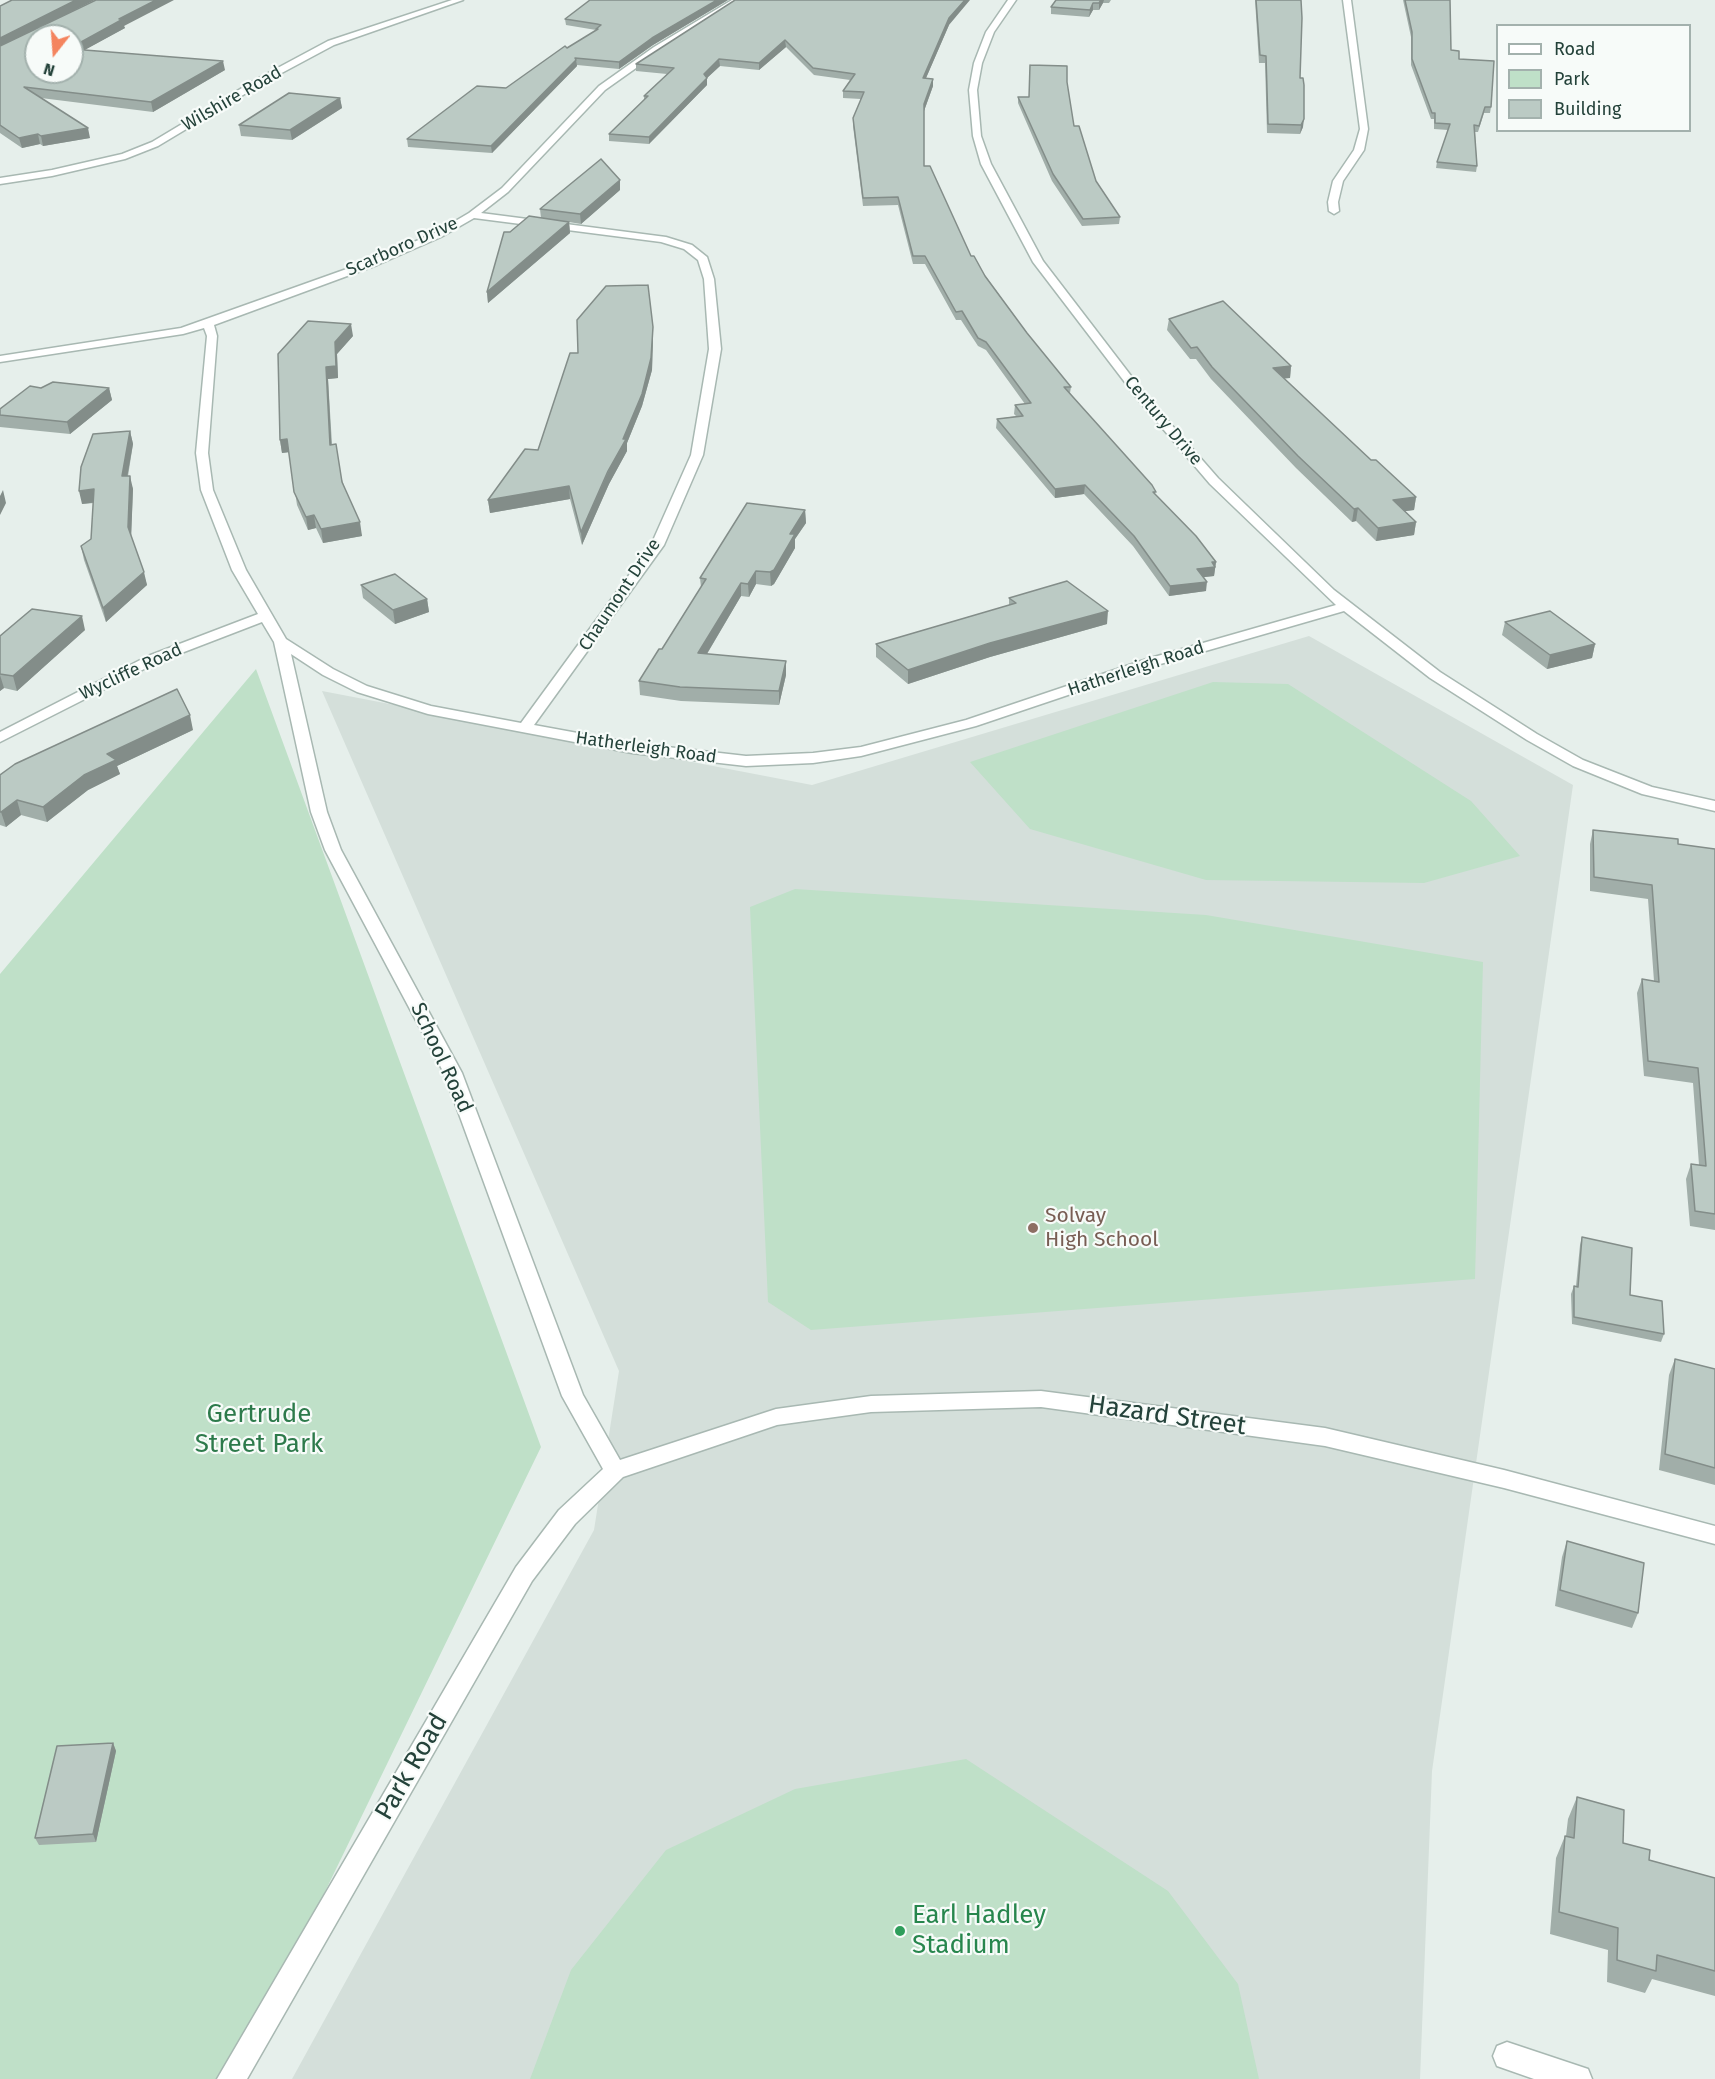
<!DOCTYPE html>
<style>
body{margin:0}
#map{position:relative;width:1715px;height:2079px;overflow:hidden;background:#e6efeb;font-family:"Fira Sans",sans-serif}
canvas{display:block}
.legend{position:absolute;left:1496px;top:24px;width:195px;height:108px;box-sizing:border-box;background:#f7fbf9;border:2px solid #a3b1ad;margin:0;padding:8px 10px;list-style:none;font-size:18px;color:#24423a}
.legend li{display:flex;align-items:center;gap:12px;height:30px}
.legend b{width:30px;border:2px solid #a3b1ad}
.north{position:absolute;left:24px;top:24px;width:60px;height:60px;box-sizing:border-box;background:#f7fbf9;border:2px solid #a3b1ad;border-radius:50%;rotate:197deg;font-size:16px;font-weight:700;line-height:24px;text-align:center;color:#24423a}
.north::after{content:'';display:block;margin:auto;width:21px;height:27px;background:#f4845f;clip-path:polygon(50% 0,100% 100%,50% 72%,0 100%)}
</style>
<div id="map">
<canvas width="1715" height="2079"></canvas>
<ul class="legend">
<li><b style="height:8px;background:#fff"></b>Road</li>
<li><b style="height:16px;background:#bfe0c8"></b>Park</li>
<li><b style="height:16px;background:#bbcac4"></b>Building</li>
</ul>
<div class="north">N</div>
</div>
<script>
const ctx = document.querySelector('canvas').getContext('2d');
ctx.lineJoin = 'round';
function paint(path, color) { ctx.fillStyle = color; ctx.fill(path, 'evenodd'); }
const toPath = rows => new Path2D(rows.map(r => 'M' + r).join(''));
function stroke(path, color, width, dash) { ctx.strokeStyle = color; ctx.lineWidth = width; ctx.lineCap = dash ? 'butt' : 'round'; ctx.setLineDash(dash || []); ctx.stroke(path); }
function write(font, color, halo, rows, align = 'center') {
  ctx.font = font + ' "Fira Sans",sans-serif'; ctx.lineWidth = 4.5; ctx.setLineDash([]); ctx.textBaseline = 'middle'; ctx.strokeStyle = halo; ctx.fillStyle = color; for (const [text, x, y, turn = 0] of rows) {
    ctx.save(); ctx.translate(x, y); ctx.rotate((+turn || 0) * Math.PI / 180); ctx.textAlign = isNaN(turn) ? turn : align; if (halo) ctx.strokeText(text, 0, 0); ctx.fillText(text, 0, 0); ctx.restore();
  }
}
paint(toPath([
 [1309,636,1573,785,1432,1771,1420,2079,292,2079,594,1530,619,1371,322,691,812,785]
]), '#d4dfda');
paint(toPath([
 [256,669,541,1447,234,2079,0,2079,0,974],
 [1213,682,1288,684,1471,801,1520,856,1424,883,1206,880,1030,829,970,762],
 [795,889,1206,915,1483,962,1475,1279,811,1330,768,1302,750,907],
 [966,1759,1168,1891,1238,1984,1259,2079,530,2079,571,1970,666,1850,795,1789]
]), '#bfe0c8');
const street = toPath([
 [452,0,463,0,334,45,263,83,158,146,125,159,52,176,0,184,0,178,52,170,122,154,152,142,257,79,328,41,452,0],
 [732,0,741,0,660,51,605,90,508,192,481,213,666,237,692,245,707,257,714,279,721,349,703,455,664,545,534,725,632,743,746,756,813,753,861,747,966,720,1147,659,1336,605,1210,484,1140,402,1033,262,981,164,973,136,969,90,974,63,986,32,1008,0,1016,0,994,32,982,63,977,90,981,136,991,164,1043,261,1148,398,1218,478,1334,590,1440,672,1537,734,1583,760,1652,787,1715,801,1715,811,1642,794,1573,766,1527,740,1430,678,1344,611,1157,665,976,726,861,756,813,763,746,766,632,753,428,714,357,692,323,675,291,654,327,812,341,850,462,1073,583,1395,620,1460,776,1409,871,1396,1041,1391,1325,1428,1504,1470,1715,1526,1715,1544,1504,1488,1325,1446,1041,1407,871,1412,777,1425,623,1477,575,1524,532,1581,247,2079,217,2079,516,1567,559,1510,603,1469,562,1396,444,1073,325,850,311,812,274,642,262,622,158,662,0,742,0,732,148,656,258,614,232,570,201,490,196,453,207,336,204,328,183,334,0,362,0,356,181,328,369,261,435,233,469,213,502,188,599,86,654,47,732,0],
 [474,218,661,242,684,249,698,260,704,279,709,349,691,455,651,545,521,723,431,706,367,686,333,669,286,639,246,570,213,490,208,453,217,336,214,325,377,265,441,237,474,218],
 [1343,0,1351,0,1368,129,1364,150,1343,181,1338,202,1339,211,1334,214,1329,211,1328,202,1333,181,1354,150,1360,129,1343,0],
 [1507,2042,1588,2069,1592,2079,1534,2079,1497,2066,1493,2056,1497,2046,1507,2042]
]);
stroke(street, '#a8b8b2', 3);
paint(street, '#fff');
paint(toPath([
 [590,0,728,0,653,45,619,69,577,65,577,66,492,153,408,147,407,139,506,88,596,30,566,25,565,19],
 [735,0,949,25,926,78,933,79,933,86,924,111,924,166,971,256,1027,333,1071,387,1070,393,1156,495,1216,562,1214,576,1204,577,1206,591,1169,596,1133,546,1084,494,1055,498,996,428,997,419,1016,416,1014,414,1015,405,1025,404,986,350,978,346,961,320,956,320,925,264,913,264,898,205,863,206,853,126,853,118,861,99,843,98,843,91,850,80,814,75,786,47,759,70,720,66,707,78,707,85,649,144,609,141,609,134,644,100,644,96,667,74,636,71,636,64],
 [1056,0,1111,0,1109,3,1103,3,1099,10,1093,10,1089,17,1051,14,1051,7],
 [1255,0,1301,0,1300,78,1303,127,1300,134,1267,133,1265,63,1259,63],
 [1403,0,1450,0,1451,50,1459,59,1491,107,1490,113,1484,113,1478,132,1475,132,1477,166,1476,172,1436,168,1437,162,1448,130,1434,129,1434,119,1431,119,1411,65,1411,37],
 [0,6,124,26,125,28,84,50,225,70,153,112,41,98,90,138,43,146,40,144,22,148,0,133],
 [1067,82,1074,126,1096,181,1120,217,1119,224,1082,226,1052,181,1018,103,1018,97,1029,97],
 [340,98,342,108,292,140,241,136,239,125],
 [620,190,581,224,569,222,570,233,488,303,487,292,510,232,541,218,540,209],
 [1169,319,1291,366,1290,378,1284,378,1371,460,1416,497,1414,510,1405,511,1416,522,1414,535,1376,541,1356,521,1352,522,1296,468,1211,379,1196,359,1190,359,1167,330],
 [353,336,337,354,338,378,328,379,332,444,343,483,362,536,323,543,316,528,308,530,297,505,289,452,282,453,280,440,278,354],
 [653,338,652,370,642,406,627,443,627,451,609,484,582,545,570,499,490,513,488,500,538,450,578,353],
 [41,388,109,388,112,400,70,434,0,427,0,409],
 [130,431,133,444,128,476,133,489,131,536,147,585,106,622,84,560,81,546,91,539,94,503,82,504],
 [805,510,806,523,795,539,795,548,774,584,771,586,756,584,749,597,741,596,707,654,786,661,786,675,779,705,681,701,640,695,639,681,662,649,701,587,700,578],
 [361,585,427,599,429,612,395,624,363,598],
 [1009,598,1107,624,990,657,908,684,876,657,876,644,1009,605],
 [1505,622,1595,644,1592,658,1547,669,1502,635],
 [85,630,17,691,4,688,0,691,0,636],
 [193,730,117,766,120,774,88,790,47,822,21,815,6,827,0,825,0,775],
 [1593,830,1678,844,1715,849,1715,1230,1690,1226,1686,1179,1691,1164,1699,1165,1693,1083,1644,1076,1637,993,1642,979,1654,981,1648,899,1590,891,1590,844],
 [1582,1237,1630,1295,1664,1334,1661,1342,1572,1324,1571,1294,1574,1286,1576,1286,1580,1245],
 [1675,1359,1715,1369,1715,1485,1659,1470,1669,1375],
 [1567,1541,1638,1613,1632,1628,1555,1606,1562,1557],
 [113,1743,116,1751,96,1842,39,1845,35,1838],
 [1577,1797,1623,1843,1649,1860,1715,1878,1715,1996,1652,1979,1645,1993,1607,1982,1608,1950,1550,1934,1556,1858,1565,1836,1566,1836,1568,1819]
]), '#a1aea9');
paint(toPath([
 [76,0,95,0,0,47,0,38],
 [156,0,174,0,124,26,125,28,72,57,72,47,119,19],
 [717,0,728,0,653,45,619,69,619,62,652,38],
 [965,0,970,0,949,25,923,85,923,78,949,18],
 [1101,0,1104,0,1103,3,1099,10,1099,3],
 [1093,3,1093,10,1089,17,1090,10],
 [785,40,786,47,759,70,759,63],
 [719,59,720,66,707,78,707,85,649,144,649,137,704,74],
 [576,60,577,66,492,153,491,146],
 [223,61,225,70,153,112,151,102],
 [933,79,933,86,924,111,924,104],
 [340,98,342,108,292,140,290,130],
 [1304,119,1303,127,1300,134,1301,125],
 [88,128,90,138,43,146,41,136],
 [38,134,40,144,22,148,19,138],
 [620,180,620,190,581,224,580,214],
 [569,222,570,233,488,303,487,292],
 [351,324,353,336,337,354,338,378,328,379,332,457,330,445,326,367,335,342],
 [653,327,653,338,652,370,642,406,627,443,627,451,609,484,582,545,581,532,623,439],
 [1291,366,1290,378,1271,380,1273,368],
 [109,388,112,400,70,434,67,422],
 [130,431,133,444,125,489,122,476],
 [287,439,290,452,282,453,280,440],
 [130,476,133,489,131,540,128,527],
 [1085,485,1084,494,1055,498,1055,489],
 [569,486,570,499,490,513,488,500],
 [94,489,98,502,82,504,79,491],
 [3,490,6,503,0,515,0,496],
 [1416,497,1414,510,1391,513,1393,500],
 [1358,508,1356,521,1352,522,1354,509],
 [805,510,806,523,795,539,795,548,774,584,771,586,770,572,790,534],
 [314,515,316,528,308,530,306,517],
 [360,522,362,536,323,543,321,529],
 [1416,522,1414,535,1376,541,1378,528],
 [1212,562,1216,562,1214,576,1196,578,1197,569],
 [756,571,756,584,749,597,748,584],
 [144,572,147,585,106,622,103,608],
 [1207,582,1206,591,1169,596,1170,586],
 [741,583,741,596,699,667,698,653],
 [427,599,429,612,395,624,393,610],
 [1108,611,1107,624,990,657,908,684,908,670,990,643],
 [82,616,85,630,17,691,13,676],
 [1595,644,1592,658,1547,669,1550,655],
 [786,661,786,675,779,705,779,691],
 [0,675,4,688,0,691],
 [190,715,193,730,117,766,120,774,88,790,47,822,43,807,107,754],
 [17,800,21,815,6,827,1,812],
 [113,1743,116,1751,96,1842,93,1834]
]), '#838d89');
const building = toPath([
 [12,0,76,0,0,38,0,6,12,0],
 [96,0,156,0,119,19,123,19,72,47,72,36,36,36,36,72,72,72,72,49,223,61,151,102,24,87,88,128,41,136,38,134,19,138,0,125,0,46,96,0],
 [590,0,717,0,652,38,619,62,575,58,576,60,491,146,407,139,477,86,506,88,565,46,567,48,598,29,596,29,601,25,597,24,565,19,590,0],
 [735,0,965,0,949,18,923,78,933,79,924,104,924,166,930,166,971,256,974,256,985,276,1027,333,1071,387,1064,387,1152,485,1156,492,1153,492,1196,536,1216,562,1212,562,1215,567,1197,569,1207,582,1170,586,1134,536,1085,485,1055,489,997,419,1023,416,1015,405,1031,403,986,342,978,338,962,311,956,312,925,256,913,256,898,197,863,198,853,118,864,92,843,91,855,74,813,68,785,40,759,63,719,59,704,74,707,78,649,137,609,134,648,96,644,96,674,68,636,64,735,0],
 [1056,0,1101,0,1099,3,1093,3,1090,10,1051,7,1056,0],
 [1256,0,1301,0,1302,18,1300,78,1303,78,1304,85,1304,119,1301,125,1268,124,1266,56,1260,55,1256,0],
 [1405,0,1450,0,1451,50,1459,51,1459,59,1494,61,1491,107,1485,107,1479,126,1474,125,1477,166,1437,162,1450,124,1435,123,1435,113,1432,113,1412,59,1412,32,1405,0],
 [1030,65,1067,66,1067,82,1074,126,1079,126,1096,181,1120,217,1083,219,1053,174,1018,97,1029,97,1030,65],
 [289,93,340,98,290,130,239,125,289,93],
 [601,159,620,180,580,214,540,209,601,159],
 [529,216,569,222,487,292,504,232,510,232,529,216],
 [648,285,653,327,651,358,642,394,623,439,626,439,608,471,581,532,569,486,488,500,525,449,538,450,570,353,578,353,577,320,606,286,648,285],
 [1223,301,1291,366,1273,368,1371,460,1376,460,1416,497,1393,500,1416,522,1378,528,1358,508,1354,509,1298,456,1212,367,1197,347,1191,348,1169,319,1223,301],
 [308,321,351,324,335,342,336,366,326,367,330,445,336,444,342,482,360,522,321,529,314,515,306,517,294,492,287,439,280,440,278,354,308,321],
 [53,382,109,388,67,422,0,415,0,409,30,386,41,388,53,382],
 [130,431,122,476,130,476,128,527,144,572,103,608,81,546,91,539,94,489,79,491,81,467,93,434,130,431],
 [747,503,805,510,790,534,795,534,774,570,770,572,756,571,748,584,741,583,698,653,786,661,779,691,680,687,639,681,659,649,662,649,706,579,700,578,747,503],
 [395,574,427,599,393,610,361,585,395,574],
 [1067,581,1108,611,990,643,908,670,876,644,1016,603,1009,598,1067,581],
 [32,609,82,616,13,676,0,674,0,636,32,609],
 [1550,611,1595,644,1550,655,1505,622,1550,611],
 [177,689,190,715,107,754,116,760,84,775,43,807,17,800,1,812,0,812,0,775,15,764,177,689],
 [1593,830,1678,839,1678,844,1715,849,1715,1214,1695,1211,1691,1164,1706,1166,1698,1068,1648,1061,1642,979,1659,982,1652,885,1594,877,1593,830],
 [1582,1237,1632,1248,1630,1295,1662,1301,1664,1334,1574,1317,1574,1286,1578,1287,1582,1237],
 [1675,1359,1715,1369,1715,1468,1665,1454,1675,1359],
 [1567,1541,1644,1563,1638,1613,1560,1590,1567,1541],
 [113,1743,93,1834,35,1838,57,1746,113,1743],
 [1577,1797,1624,1810,1623,1843,1650,1850,1649,1860,1715,1878,1715,1971,1657,1955,1656,1971,1617,1960,1618,1928,1559,1912,1565,1836,1574,1838,1577,1797]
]);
paint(building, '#bbcac4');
stroke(building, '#838d89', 1.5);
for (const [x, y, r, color] of [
 [1033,1228,6,"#8d6e63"],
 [900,1931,6,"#2e9e5b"]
]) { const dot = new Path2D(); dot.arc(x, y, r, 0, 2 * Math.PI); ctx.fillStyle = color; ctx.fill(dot); stroke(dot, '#f7fbf9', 2); }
write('18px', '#24423a', '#f7fbf9', [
 ["Wilshire Road",232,99,-30],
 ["Scarboro Drive",402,247,-24],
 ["Century Drive",1163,421,50],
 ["Chaumont Drive",620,595,-56],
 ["Hatherleigh Road",1136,669,-18],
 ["Wycliffe Road",131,672,-25],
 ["Hatherleigh Road",646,748,8]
]);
write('21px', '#24423a', '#f7fbf9', [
 ["School Road",441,1058,65]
]);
write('21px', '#785e54', '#f7fbf9', [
 ["Solvay",1045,1216],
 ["High School",1045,1240]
], 'left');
write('26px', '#2d7a4b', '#f7fbf9', [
 ["Gertrude",259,1415],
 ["Street Park",259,1445]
]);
write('26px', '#24423a', '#f7fbf9', [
 ["Hazard Street",1167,1416,8],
 ["Park Road",412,1767,-60]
]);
write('26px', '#27864d', '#f7fbf9', [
 ["Earl Hadley",912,1916],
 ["Stadium",912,1946]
], 'left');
</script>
